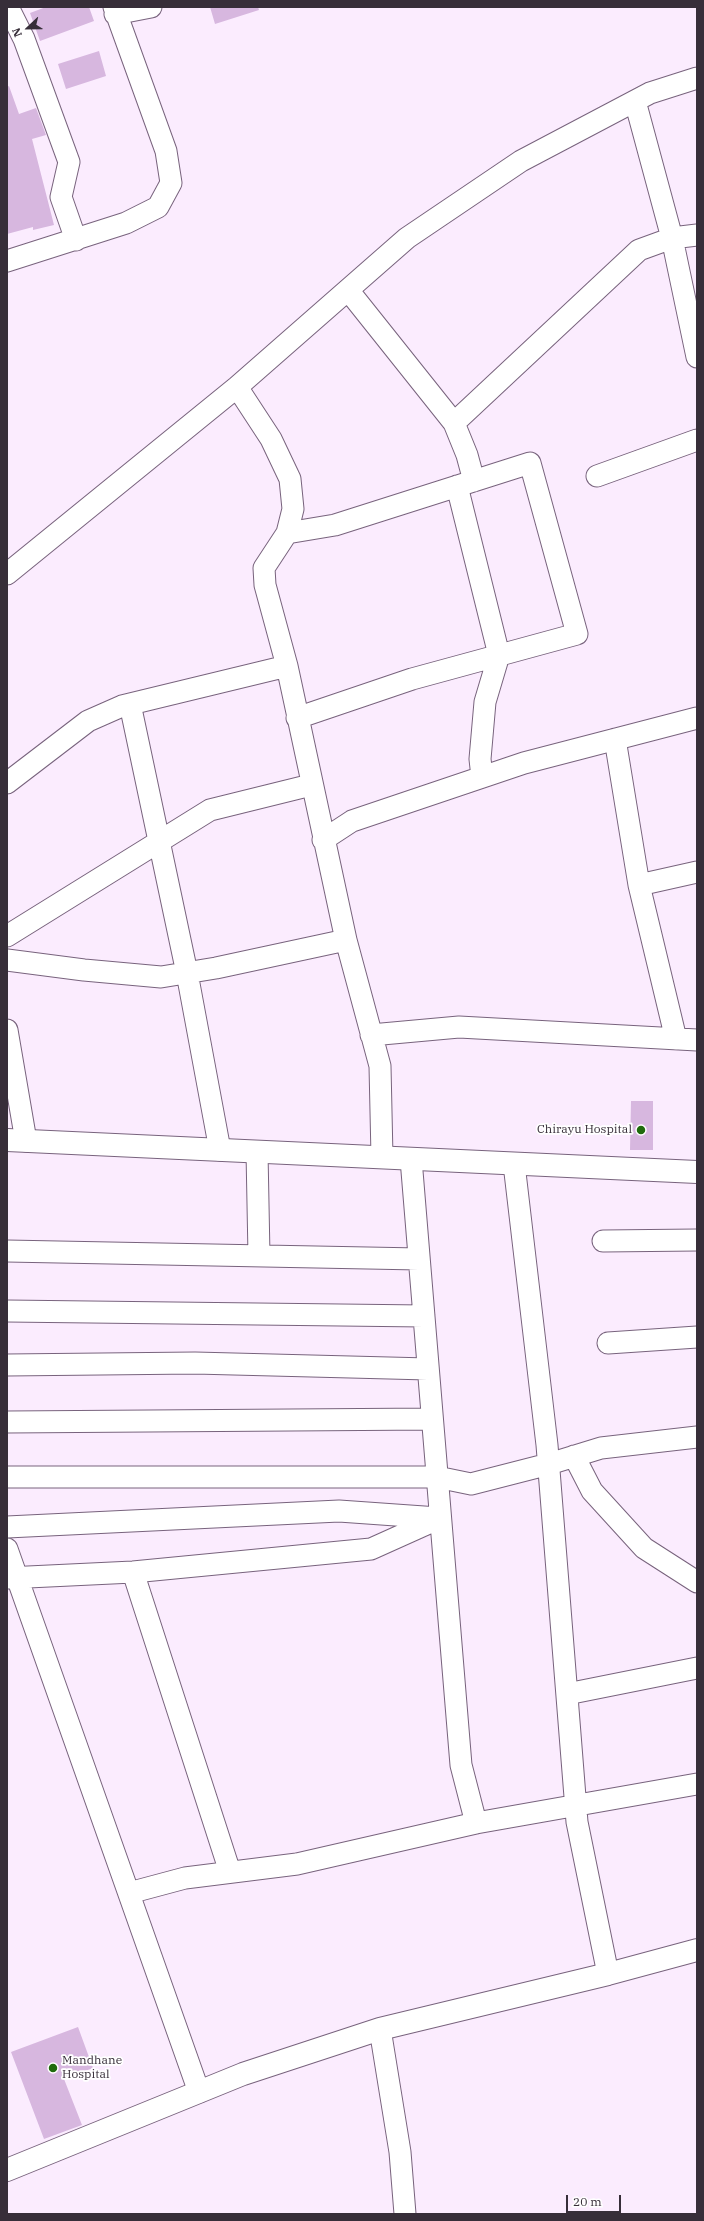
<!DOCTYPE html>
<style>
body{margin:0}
#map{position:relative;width:704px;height:2221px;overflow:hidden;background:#fbecfe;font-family:"IBM Plex Serif",serif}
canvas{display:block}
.frame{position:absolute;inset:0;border:8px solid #372e39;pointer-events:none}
.north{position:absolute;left:8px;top:8px;width:40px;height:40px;-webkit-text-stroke:3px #fff;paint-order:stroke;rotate:248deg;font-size:11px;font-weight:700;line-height:16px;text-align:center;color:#372e39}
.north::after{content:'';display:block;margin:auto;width:14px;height:18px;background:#372e39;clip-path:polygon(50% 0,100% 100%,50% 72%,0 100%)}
.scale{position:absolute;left:566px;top:2195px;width:55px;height:18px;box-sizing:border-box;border:2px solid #372e39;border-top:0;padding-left:5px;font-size:12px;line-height:14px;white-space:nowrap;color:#372e39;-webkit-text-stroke:3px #fff;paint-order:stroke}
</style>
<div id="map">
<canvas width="704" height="2221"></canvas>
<div class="frame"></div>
<div class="north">N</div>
<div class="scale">20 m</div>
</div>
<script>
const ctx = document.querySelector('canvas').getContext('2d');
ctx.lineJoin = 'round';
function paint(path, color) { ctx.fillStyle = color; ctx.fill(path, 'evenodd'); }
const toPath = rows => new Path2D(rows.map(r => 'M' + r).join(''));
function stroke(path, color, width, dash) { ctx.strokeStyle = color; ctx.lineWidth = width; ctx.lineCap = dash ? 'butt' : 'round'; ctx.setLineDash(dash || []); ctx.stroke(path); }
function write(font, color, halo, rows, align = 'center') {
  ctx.font = font + ' "IBM Plex Serif",serif'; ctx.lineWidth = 3.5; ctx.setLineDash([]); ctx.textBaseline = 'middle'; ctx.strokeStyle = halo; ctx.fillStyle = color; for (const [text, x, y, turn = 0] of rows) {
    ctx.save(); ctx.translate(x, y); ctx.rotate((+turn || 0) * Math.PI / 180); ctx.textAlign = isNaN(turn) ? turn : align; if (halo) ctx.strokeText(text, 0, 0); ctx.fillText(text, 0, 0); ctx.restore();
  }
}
paint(toPath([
 [46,7,89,7,94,21,40,41,30,13],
 [210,7,258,7,259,10,215,24],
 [99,51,106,76,66,89,58,64],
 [9,86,19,114,36,108,46,135,32,139,54,225,33,230,33,227,7,234,7,87],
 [631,1101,653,1101,653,1150,630,1150],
 [78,2027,93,2068,64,2079,82,2125,44,2139,11,2052]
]), '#d7b7df');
const street = toPath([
 [8,7,24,39,69,162,61,197,76,240],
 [115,14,151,7],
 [635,101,672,238,697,357],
 [7,261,126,223,158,207,171,183,166,151,114,7],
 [348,290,454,423,467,455,474,481],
 [237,387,271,439,290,479,293,509,287,533,264,568,265,585,287,666,346,940,380,1066,382,1157],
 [454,423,639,250,672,238,697,235],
 [597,476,697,440],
 [457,486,499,655,485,702,480,759,482,777],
 [287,533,335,525,530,463,577,634,412,679,297,718],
 [7,574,237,387,407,238,521,161,650,93,697,78],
 [130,704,187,973,220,1150],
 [615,739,639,885,676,1039],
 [7,783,88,721,122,706,287,666],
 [323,840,352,821,524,763,697,718],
 [639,885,697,872],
 [7,936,210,810,311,785],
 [7,960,84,970,161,977,216,968,346,940],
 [7,1030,26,1141],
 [371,1035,459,1027,697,1040],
 [257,1152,259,1256],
 [411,1159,461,1765,476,1823],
 [514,1164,547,1445,577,1822,608,1974],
 [603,1241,697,1240],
 [7,1251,419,1259],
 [7,1311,424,1316],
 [608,1343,697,1337],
 [7,1365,195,1363,428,1369],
 [7,1422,432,1419],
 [574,1456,592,1491,644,1548,697,1582],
 [7,1477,437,1477,471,1484,549,1464,601,1448,697,1437],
 [7,1527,339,1511,438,1518],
 [7,1549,199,2092],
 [133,1572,230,1872],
 [7,1578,133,1572,371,1549,440,1518],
 [567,1694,697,1668],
 [129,1893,185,1878,297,1864,476,1823,697,1784],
 [380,2029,400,2152,405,2214]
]);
const secondary = toPath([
 [7,1140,697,1172],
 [7,2170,243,2074,380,2029,608,1974,697,1950]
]);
stroke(street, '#78637d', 23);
stroke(secondary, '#78637d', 24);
stroke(street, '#fff', 21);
stroke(secondary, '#fff', 22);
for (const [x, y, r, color] of [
 [641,1130,5,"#1f6b0c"],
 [53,2068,5,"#1f6b0c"]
]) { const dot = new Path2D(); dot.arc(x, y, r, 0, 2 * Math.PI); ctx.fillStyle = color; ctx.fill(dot); stroke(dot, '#fff', 1.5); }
write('12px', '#372e39', '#fff', [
 ["Chirayu Hospital",632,1130],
 ["Mandhane",62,2061,"left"],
 ["Hospital",62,2075,"left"]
], 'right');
</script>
